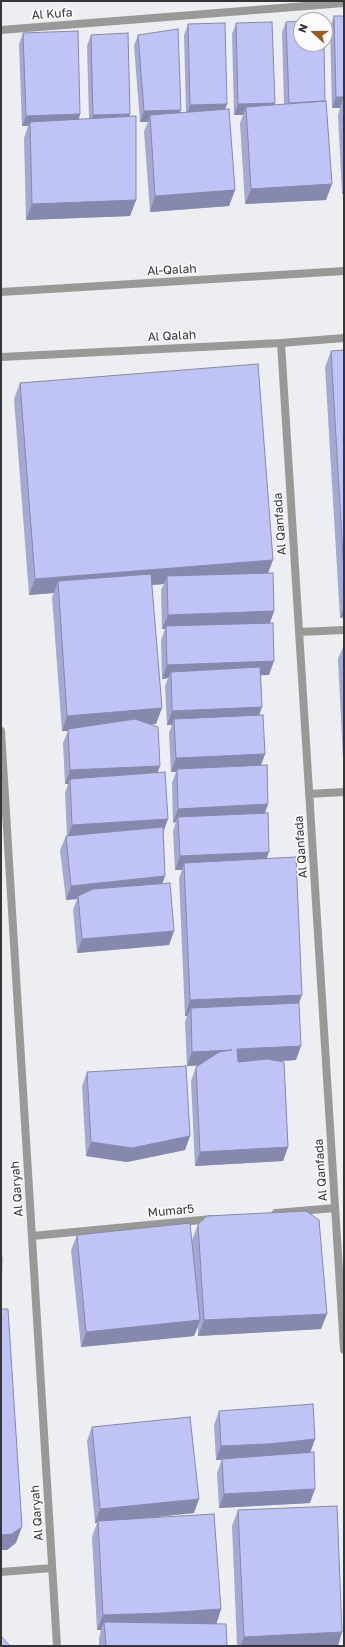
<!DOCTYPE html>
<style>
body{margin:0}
#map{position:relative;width:345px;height:1647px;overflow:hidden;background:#edeef1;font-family:"Golos Text",sans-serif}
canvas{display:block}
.frame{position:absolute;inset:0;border:2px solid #353536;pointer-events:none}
.north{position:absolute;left:293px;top:12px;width:40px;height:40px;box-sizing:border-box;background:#fbfbfe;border:1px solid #acacae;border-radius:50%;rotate:291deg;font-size:11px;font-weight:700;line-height:16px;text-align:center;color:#353536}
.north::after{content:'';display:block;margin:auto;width:14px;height:18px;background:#995b21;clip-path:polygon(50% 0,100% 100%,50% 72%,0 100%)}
</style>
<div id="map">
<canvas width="345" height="1647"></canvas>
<div class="frame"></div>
<div class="north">N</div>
</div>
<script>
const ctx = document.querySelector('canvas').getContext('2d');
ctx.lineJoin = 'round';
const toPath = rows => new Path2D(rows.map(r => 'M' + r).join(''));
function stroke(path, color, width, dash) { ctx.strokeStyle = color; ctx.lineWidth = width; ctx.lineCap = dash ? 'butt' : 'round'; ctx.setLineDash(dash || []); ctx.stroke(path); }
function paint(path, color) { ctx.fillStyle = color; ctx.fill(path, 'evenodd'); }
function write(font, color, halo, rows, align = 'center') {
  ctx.font = font + ' "Golos Text",sans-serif'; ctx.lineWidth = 3.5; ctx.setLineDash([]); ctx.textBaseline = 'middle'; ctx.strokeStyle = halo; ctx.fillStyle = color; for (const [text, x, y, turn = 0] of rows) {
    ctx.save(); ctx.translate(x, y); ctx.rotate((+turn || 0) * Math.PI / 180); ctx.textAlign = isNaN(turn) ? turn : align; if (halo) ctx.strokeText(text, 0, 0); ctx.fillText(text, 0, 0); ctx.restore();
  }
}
stroke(toPath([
 [1,30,344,3],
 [281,343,344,1350],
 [299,632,344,630],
 [1,731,57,1646],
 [309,794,344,792],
 [276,1213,335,1208],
 [32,1236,212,1219],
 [1,1572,52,1568]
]), '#999997', 8);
stroke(toPath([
 [1,292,344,271],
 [1,357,281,343,344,338]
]), '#999997', 8);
paint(toPath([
 [334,16,344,16,344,194,342,194,338,115,340,108,332,108,330,27],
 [286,22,326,200,245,204,240,123,243,115,234,115,232,34,236,23,274,105,284,104,282,32],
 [188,24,227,104,225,110,235,190,229,206,150,212,144,131,148,122,140,122,134,46,138,35,180,113,186,113,184,35],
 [23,33,80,114,79,119,89,119,87,46,91,35,130,114,129,117,136,200,130,216,26,220,24,138,28,126,22,126,19,44],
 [344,350,344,617,340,618,325,367,331,351],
 [20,383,268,573,274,611,270,623,269,675,261,675,262,707,259,715,265,754,261,765,268,804,265,813,267,859,299,1003,296,1060,278,1061,288,1147,283,1161,195,1166,191,1081,196,1067,198,1065,187,1066,185,1022,187,1016,185,1016,179,878,182,870,175,870,173,831,176,822,173,823,172,783,176,772,171,772,169,733,172,725,167,725,165,686,168,678,162,679,161,640,165,629,162,629,161,590,164,584,152,585,156,724,151,724,157,773,163,832,165,876,162,884,174,931,169,945,77,953,73,910,77,899,66,900,60,850,66,836,67,836,65,793,68,784,65,784,63,743,68,731,62,731,52,597,54,593,29,595,14,399],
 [344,644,344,759,343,759,338,659],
 [87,1072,190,1136,185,1150,127,1162,86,1156,82,1086],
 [198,1224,321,1329,198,1336,198,1327,194,1336,81,1347,71,1250,77,1235,192,1240],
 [219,1411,315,1439,310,1453,310,1503,219,1508,217,1473,222,1459,216,1460,214,1425],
 [92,1427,194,1513,137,1519,221,1609,216,1624,227,1646,99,1646,99,1638,101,1630,97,1630,92,1537,97,1523,95,1523,87,1441],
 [238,1510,338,1646,237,1646,232,1526]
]), '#a4a8d4');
paint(toPath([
 [336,97,344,97,344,107,343,99,340,108,332,108],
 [325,101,285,113,289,103],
 [275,103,271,114,246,107,243,115,234,115,238,104],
 [227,104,223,115,187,116,190,105],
 [181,110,177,121,150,115,148,122,140,122,144,111],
 [80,114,77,125,30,122,28,126,22,126,26,116],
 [130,114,126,125,89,126,93,115],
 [332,184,326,200,245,204,251,189],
 [344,188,344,194,342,194],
 [235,190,229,206,150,212,155,196],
 [136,200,130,216,26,220,32,204],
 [273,560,267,576,167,576,164,584,59,592,58,581,54,593,29,595,35,579],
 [344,607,344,617,340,618],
 [274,611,269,625,166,626,165,629,162,629,168,615],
 [274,661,269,675,171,678,171,672,168,678,162,679,167,665],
 [262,707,257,721,174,719,172,725,167,725,172,711],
 [162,708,156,724,69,731,68,729,68,731,62,731,67,716],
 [265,754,260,768,177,769,176,772,171,772,176,758],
 [160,766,155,780,70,779,68,784,65,784,70,770],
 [268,804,263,818,178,817,176,822,173,823,178,809],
 [168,819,163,833,67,839,72,825],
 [269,852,264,866,184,863,182,870,175,870,180,856],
 [165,876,160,890,78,896,77,899,66,900,71,886],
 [174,931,169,945,77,953,82,939],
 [302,995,296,1011,191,1008,187,1016,185,1016,190,1000],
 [301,1046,296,1060,232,1064,237,1049],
 [232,1050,227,1064,187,1066,192,1052],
 [190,1136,185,1150,127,1162,86,1156,91,1142],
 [288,1147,283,1161,195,1166,200,1152],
 [327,1314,321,1329,198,1336,204,1320],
 [200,1320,194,1336,81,1347,86,1332],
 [315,1439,310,1453,264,1458,216,1460,221,1446],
 [315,1489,310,1503,219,1508,224,1494],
 [199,1499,194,1513,98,1523,98,1521,97,1523,95,1523,100,1509],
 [22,1527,16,1543,7,1550,1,1550,1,1535],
 [221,1609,216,1625,104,1622,101,1630,97,1630,103,1615],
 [342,1632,338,1646,240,1646,244,1637]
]), '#8688ac');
const building = toPath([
 [334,16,344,16,344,97,336,97,334,16],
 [301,21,301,44,324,44,325,101,289,103,286,22,301,21],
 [272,22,275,103,238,104,236,23,272,22],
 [225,23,227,104,190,105,188,24,225,23],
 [178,29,181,110,144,111,138,35,178,29],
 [78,31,80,114,26,116,23,33,78,31],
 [128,33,130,114,93,115,91,35,128,33],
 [326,101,332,184,251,189,246,107,326,101],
 [229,109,235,190,155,196,150,115,229,109],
 [136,116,136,200,32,204,30,122,136,116],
 [344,350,344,575,331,351,344,350],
 [258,364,273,560,35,579,20,383,258,364],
 [273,573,274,611,168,615,167,576,273,573],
 [151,574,162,708,67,716,58,581,151,574],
 [273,623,274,661,167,665,166,626,273,623],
 [260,667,262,707,172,711,171,672,260,667],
 [263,715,265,754,176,758,174,719,263,715],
 [135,719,158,727,160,766,70,770,68,729,135,719],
 [267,765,268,804,178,809,177,769,267,765],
 [165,772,168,819,72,825,70,779,165,772],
 [268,813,269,852,180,856,178,817,268,813],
 [163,827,165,876,71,886,66,836,163,827],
 [296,857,302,995,190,1000,184,863,296,857],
 [170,883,174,931,82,939,78,896,93,889,170,883],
 [299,1003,301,1046,237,1049,238,1062,267,1059,284,1062,288,1147,200,1152,196,1067,219,1052,232,1050,192,1052,191,1008,299,1003],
 [186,1066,190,1136,132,1148,91,1142,87,1072,186,1066],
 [306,1211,319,1220,327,1314,204,1320,198,1224,207,1216,306,1211],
 [190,1223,200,1320,86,1332,77,1235,190,1223],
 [1,1257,2,1257,1,1302,1,1257],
 [1,1309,8,1309,22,1527,12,1534,1,1535,1,1309],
 [313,1404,315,1439,269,1444,221,1446,219,1411,313,1404],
 [190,1417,199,1499,100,1509,92,1427,190,1417],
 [314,1452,315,1489,224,1494,222,1459,314,1452],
 [337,1506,342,1632,244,1637,238,1510,337,1506],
 [214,1514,221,1609,163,1613,103,1615,98,1521,214,1514],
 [104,1622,226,1624,227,1646,106,1646,104,1622],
 [1,1636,10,1646,1,1646,1,1636]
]);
paint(building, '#bfc3f6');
stroke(building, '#8688ac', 1);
write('12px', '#353536', '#fbfbfe', [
 ["Al Kufa",52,14,-4],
 ["Al-Qalah",172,270,-3],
 ["Al Qalah",172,336,-3],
 ["Al Qanfada",280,524,-94],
 ["Al Qanfada",301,847,-94],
 ["Al Qanfada",321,1170,-94],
 ["Al Qaryah",17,1189,-94],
 ["Mumar5",171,1211,-5],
 ["Al Qaryah",37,1513,-94]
]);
</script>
